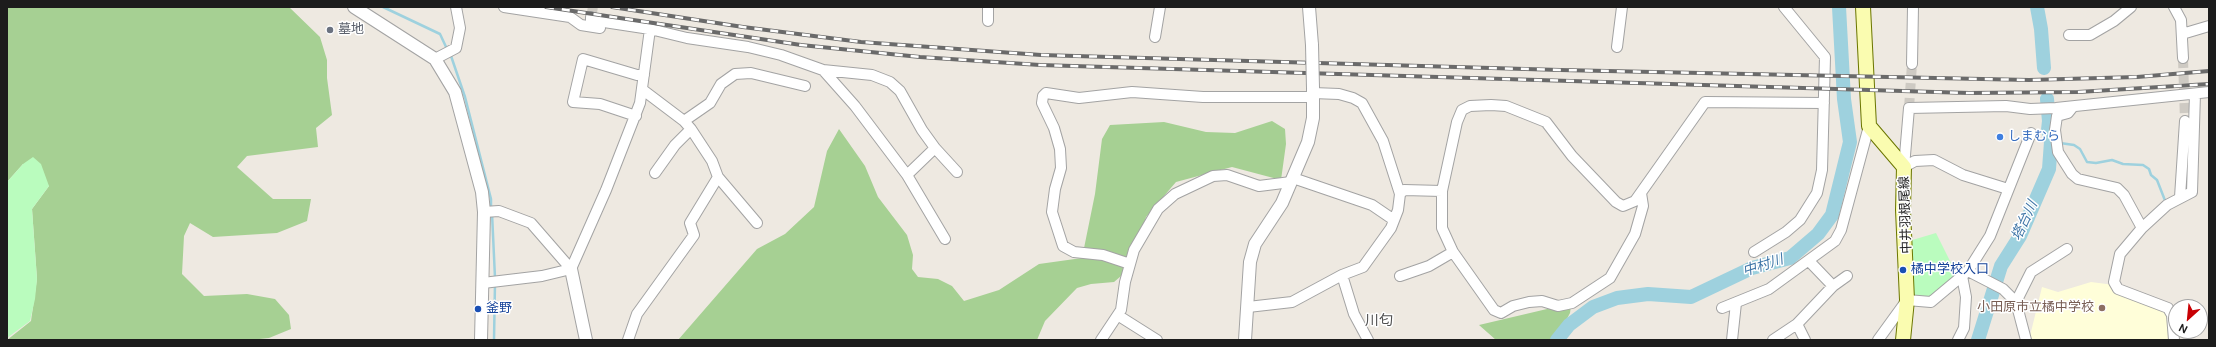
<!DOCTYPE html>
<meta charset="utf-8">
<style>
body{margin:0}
#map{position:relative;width:2216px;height:347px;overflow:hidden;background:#eee9e1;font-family:"DM Sans",sans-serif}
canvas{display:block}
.frame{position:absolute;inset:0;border:8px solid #1c1c1c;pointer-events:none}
.north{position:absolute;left:2168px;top:299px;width:40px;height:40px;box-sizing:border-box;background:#fff;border:1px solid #a4a4a4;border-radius:50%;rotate:207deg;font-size:11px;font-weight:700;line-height:16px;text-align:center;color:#1c1c1c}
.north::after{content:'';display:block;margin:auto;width:14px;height:18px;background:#c80004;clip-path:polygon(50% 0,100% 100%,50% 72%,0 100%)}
</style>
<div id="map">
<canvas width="2216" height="347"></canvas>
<div class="frame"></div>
<div class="north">N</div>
</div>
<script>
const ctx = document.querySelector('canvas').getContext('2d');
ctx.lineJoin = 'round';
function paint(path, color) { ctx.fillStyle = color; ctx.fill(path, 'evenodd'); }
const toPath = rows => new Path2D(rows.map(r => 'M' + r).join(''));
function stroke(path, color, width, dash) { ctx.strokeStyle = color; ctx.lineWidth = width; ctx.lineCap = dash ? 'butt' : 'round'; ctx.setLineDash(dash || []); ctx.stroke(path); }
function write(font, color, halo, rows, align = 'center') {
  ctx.font = font + ' "DM Sans","Noto Sans JP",sans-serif'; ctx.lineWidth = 3; ctx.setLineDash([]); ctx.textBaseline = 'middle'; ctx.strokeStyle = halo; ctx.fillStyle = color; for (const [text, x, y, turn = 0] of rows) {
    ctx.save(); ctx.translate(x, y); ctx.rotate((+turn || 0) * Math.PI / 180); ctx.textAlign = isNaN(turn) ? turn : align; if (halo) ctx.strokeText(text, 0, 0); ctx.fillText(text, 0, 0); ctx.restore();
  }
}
paint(toPath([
 [2091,282,2114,285,2165,305,2175,340,2029,340,2042,287,2058,292]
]), '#fffed9');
paint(toPath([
 [7,7,289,7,320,37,327,60,327,78,332,115,316,128,318,147,247,156,237,167,273,199,311,199,307,221,277,233,213,237,190,223,184,236,182,274,204,296,247,294,275,299,289,315,291,329,269,338,250,340,7,340,31,321,37,279,32,209,49,186,23,164,7,182],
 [1272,121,1285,129,1286,144,1281,180,1232,167,1176,182,1146,217,1134,265,1114,282,1091,284,1077,288,1045,321,1037,340,678,340,757,249,785,234,814,207,827,151,839,129,865,166,878,197,907,235,913,255,912,269,918,277,938,279,952,286,964,301,999,290,1039,264,1082,258,1095,194,1102,139,1110,125,1164,122,1206,132,1235,133],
 [1571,306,1570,313,1556,340,1496,340,1479,325,1547,309]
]), '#a6d093');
paint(toPath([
 [33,157,41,164,49,186,32,209,37,279,35,299,30,321,7,338,7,182,23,164],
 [1936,233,1957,275,1929,298,1912,296,1909,241]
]), '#bafcbe');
stroke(toPath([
 [383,7,440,34,447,49],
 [450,53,465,97,491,199,491,208],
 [2060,143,2074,145,2080,149,2087,162,2096,163,2112,160,2123,164,2143,165,2149,169,2151,175,2157,180,2166,203],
 [492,213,495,278],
 [494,340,495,283]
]), '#9ed1de', 2.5);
stroke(toPath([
 [2037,7,2041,29,2044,68],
 [1557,340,1569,325,1593,307,1617,298,1648,294,1691,297,1752,268,1790,258,1818,234,1832,215,1850,142,1844,99,1839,7],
 [1978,340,2001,266,2020,236,2049,169,2051,142,2048,130,2049,121,2047,99]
]), '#9ed1de', 14);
stroke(toPath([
 [591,17,593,7],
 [2183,58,2185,121],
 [1909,108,1912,64]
]), '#cecac3', 10, [10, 5]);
const minor = toPath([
 [504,7,570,17,581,25,600,28],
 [988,7,988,21],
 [2174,7,2181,20,2183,58],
 [591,17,591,20,650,29,687,38,748,47,781,55,823,70,872,75,890,82,900,91,922,130,935,148,907,175],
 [2182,34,2209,26],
 [2069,35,2090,35,2114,21,2131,7],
 [1155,37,1160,7],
 [1617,47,1622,7],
 [435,59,456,48,460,28,456,7],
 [1912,64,1913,7],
 [823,70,855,106,907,175,945,239],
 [643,90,684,121,691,129,712,161,718,177,757,223],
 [1313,93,1339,94,1353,98,1362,103,1383,141,1400,194],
 [2072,108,2068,113,2057,116,2055,130,2058,152,2072,174,2078,179,2117,188,2124,195,2142,228],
 [636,116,600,104,573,102,583,59,637,75,644,75],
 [684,121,710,103,721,84,735,74,751,73,805,86],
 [935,148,957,172],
 [1904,167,1909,108,2006,106,2030,109,2056,108,2209,92],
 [1904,167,1915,161,1934,160,1963,175,2008,189],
 [655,173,675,145,691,129],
 [1293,178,1372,205,1394,220],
 [1641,193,1643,206,1635,234,1610,278,1572,303,1558,306,1542,301,1529,302,1513,306,1501,313,1494,310,1453,252,1442,228,1442,191,1457,122,1462,110,1470,106,1491,105,1506,106,1546,122,1572,156,1616,202,1623,206,1635,201,1705,102,1824,103],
 [2180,197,2185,121],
 [484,212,499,211,531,223,571,269],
 [1754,252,1786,232,1800,220,1817,193,1822,170,1825,57,1784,7],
 [1809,261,1833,286],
 [1130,264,1103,255,1074,252,1063,246,1052,212,1055,189,1061,168,1060,149,1054,128,1042,103,1043,96,1046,93,1079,98,1132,92,1203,97,1313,97],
 [1968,271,1990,236,2031,133],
 [1342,275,1354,314,1368,340],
 [1400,276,1429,266,1453,252],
 [483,283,542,276,571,269,606,190,640,103,650,29],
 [2016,302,2031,272,2067,249],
 [1248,307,1292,302,1342,275,1363,267,1391,228,1398,210,1400,194,1404,190,1442,191],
 [1722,308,1769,289,1835,241,1841,230,1869,126],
 [1119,316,1157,340],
 [628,340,637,314,694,235,690,223,718,177],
 [1101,340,1121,310,1125,282,1134,250,1158,209,1175,194,1213,176,1227,175,1259,186,1291,182],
 [1732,340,1736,303],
 [1773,340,1797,324],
 [1805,340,1797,324,1833,286,1847,276],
 [1878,340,1907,300,1931,302,1968,271,2003,289,2016,302,2026,340],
 [1958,340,1964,328,1966,297,1962,276],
 [2174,340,2172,315,2168,308,2118,289,2114,282,2120,254,2142,228,2167,205,2192,192,2195,94]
]);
const tertiary = toPath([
 [354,7,435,59,455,92,482,192,484,212,481,340],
 [1309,7,1312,45],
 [571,269,586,340],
 [1245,340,1250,262,1255,244,1282,203,1308,142,1313,118,1313,88]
]);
const secondary = toPath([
 [1863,7,1869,126,1904,167,1903,210,1907,300,1903,340]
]);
stroke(minor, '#a3a3a3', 12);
stroke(tertiary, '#a3a3a3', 14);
stroke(secondary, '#6b7600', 16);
stroke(minor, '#fff', 10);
stroke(tertiary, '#fff', 12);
stroke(secondary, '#fafcb0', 14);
const rail = toPath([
 [546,7,801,45,920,57,1040,65,1969,93,2078,92,2209,84],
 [612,7,743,27,861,42,1041,55,1560,70,2029,80,2137,77,2209,71]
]);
stroke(rail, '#6a6a6a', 4);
stroke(rail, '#fff', 2.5, [8]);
const tertiaryBridge = toPath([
 [1312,45,1313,88]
]);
stroke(tertiaryBridge, '#a3a3a3', 14, []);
stroke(tertiaryBridge, '#fff', 12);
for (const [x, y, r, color] of [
 [330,30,4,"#6b7280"],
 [2000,137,4,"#3f7fe0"],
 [1903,270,4,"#1a4fb4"],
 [2102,308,4,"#8d6e63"],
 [478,309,4,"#1a4fb4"]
]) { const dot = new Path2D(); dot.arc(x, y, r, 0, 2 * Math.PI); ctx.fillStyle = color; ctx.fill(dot); stroke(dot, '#fff', 1.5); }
write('13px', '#5b616d', '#fff', [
 ["墓地",338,30]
], 'left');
write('13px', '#366cbe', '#fff', [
 ["しまむら",2008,137]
], 'left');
write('13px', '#1c1c1c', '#fff', [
 ["中井羽根尾線",1906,215,-92]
]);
write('13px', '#164399', '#fff', [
 ["橘中学校入口",1911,270],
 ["釜野",486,309]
], 'left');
write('13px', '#785e54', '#fff', [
 ["小田原市立橘中学校",2094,308]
], 'right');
write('italic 14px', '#4177a8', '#fff', [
 ["塔台川",2025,221,-65],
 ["中村川",1763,266,-18]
]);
write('14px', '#4f4f4f', '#fff', [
 ["川匂",1379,321]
]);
</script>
